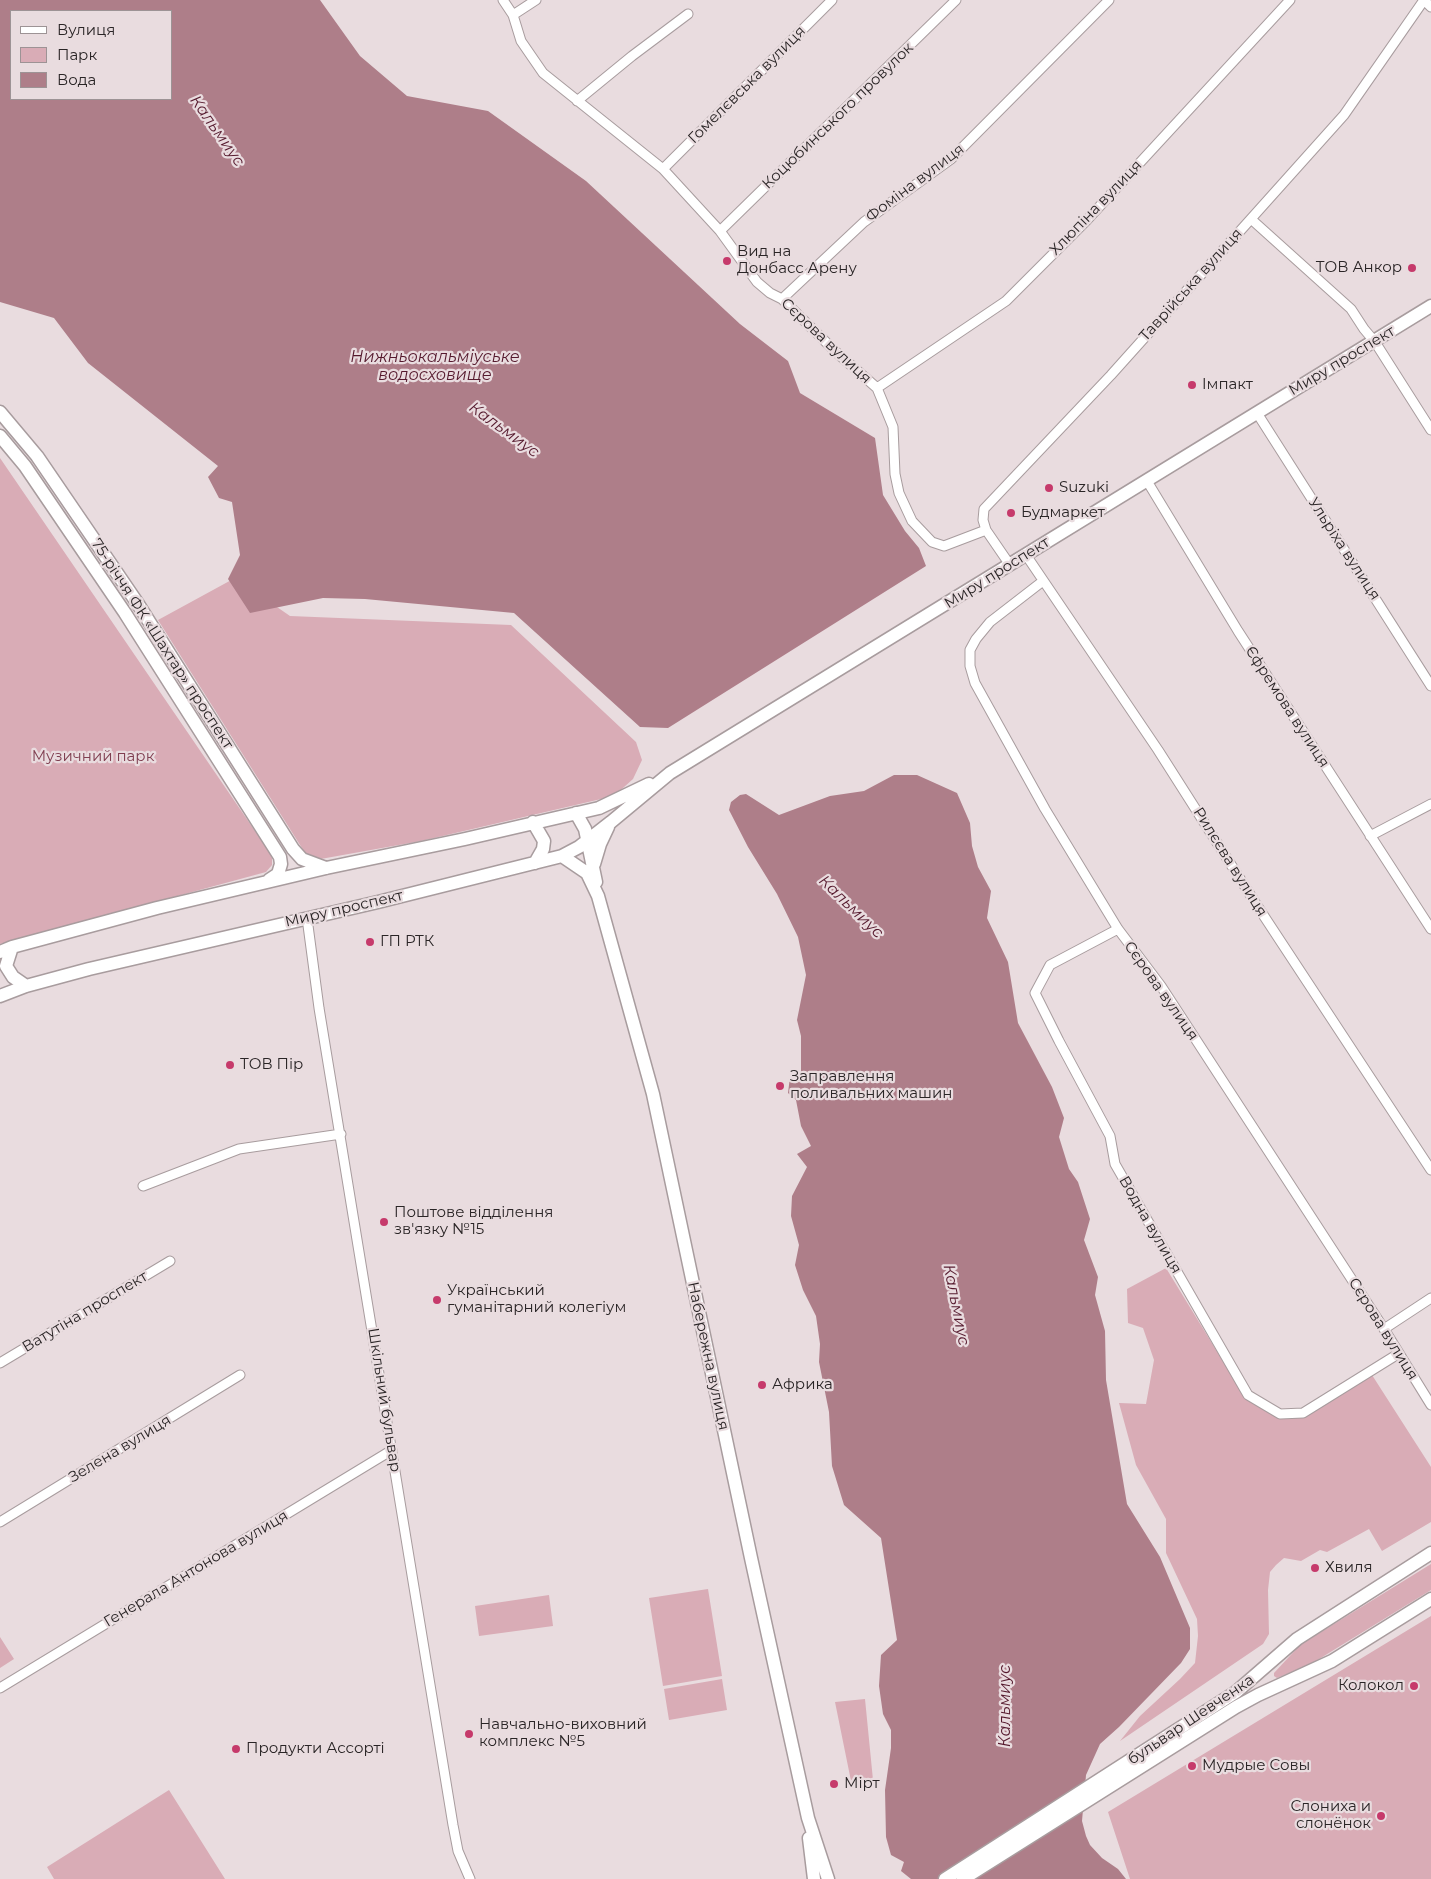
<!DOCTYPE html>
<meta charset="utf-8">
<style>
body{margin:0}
#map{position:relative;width:1431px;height:1879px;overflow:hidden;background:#e9dcdf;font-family:Montserrat,sans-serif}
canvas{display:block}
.legend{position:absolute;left:10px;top:10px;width:162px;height:90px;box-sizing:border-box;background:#e9dcdf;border:1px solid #9d9395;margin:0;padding:6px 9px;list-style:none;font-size:15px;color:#2a2526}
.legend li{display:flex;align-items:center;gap:10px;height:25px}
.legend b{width:25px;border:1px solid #9d9395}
</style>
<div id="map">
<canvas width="1431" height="1879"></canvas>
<ul class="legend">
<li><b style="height:6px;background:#fff"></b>Вулиця</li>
<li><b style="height:14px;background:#d9acb6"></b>Парк</li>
<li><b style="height:14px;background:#ae7e89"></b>Вода</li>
</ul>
</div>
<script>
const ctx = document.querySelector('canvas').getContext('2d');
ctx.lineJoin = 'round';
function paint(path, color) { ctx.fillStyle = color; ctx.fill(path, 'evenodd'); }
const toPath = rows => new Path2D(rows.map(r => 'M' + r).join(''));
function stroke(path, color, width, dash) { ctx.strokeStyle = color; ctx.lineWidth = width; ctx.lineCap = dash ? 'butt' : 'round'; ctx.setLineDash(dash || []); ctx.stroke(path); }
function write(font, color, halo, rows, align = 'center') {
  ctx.font = font + ' Montserrat,sans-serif'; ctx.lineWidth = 4.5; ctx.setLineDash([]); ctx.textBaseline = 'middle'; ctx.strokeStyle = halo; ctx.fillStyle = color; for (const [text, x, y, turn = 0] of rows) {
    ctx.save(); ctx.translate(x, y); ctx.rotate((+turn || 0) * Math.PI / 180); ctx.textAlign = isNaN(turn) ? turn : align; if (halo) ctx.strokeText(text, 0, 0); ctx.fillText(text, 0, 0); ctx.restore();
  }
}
paint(toPath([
 [0,458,268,850,272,858,272,865,266,872,0,944],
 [235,578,290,616,511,625,636,742,642,760,633,779,614,796,421,841,315,860,307,856,158,620],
 [1166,1268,1246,1399,1280,1418,1303,1417,1372,1375,1431,1467,1431,1522,1382,1551,1369,1529,1327,1552,1320,1550,1301,1561,1284,1558,1276,1565,1270,1572,1268,1590,1269,1634,1263,1644,1120,1741,1140,1716,1180,1679,1195,1663,1198,1636,1197,1619,1166,1553,1166,1519,1136,1465,1119,1403,1146,1404,1154,1360,1143,1328,1128,1323,1127,1289],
 [1431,1564,1431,1590,1311,1664,1277,1678,1274,1676,1274,1673,1300,1645],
 [708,1589,722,1676,663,1686,649,1598],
 [549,1595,553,1626,479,1636,475,1606],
 [1431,1616,1431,1879,1130,1879,1108,1812],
 [0,1637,14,1659,0,1668],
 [722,1679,727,1710,669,1720,664,1689],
 [865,1699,873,1780,851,1781,835,1702],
 [169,1790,225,1879,54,1879,47,1867]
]), '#d9acb6');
paint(toPath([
 [0,0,320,0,360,56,407,96,488,111,586,181,740,324,788,361,800,393,875,438,883,495,905,531,919,548,926,566,668,728,640,727,514,613,365,599,323,598,250,613,228,579,240,555,232,502,219,498,208,477,218,466,88,363,54,318,0,302],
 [171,11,171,99,11,99,11,11],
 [894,775,917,775,957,793,970,823,972,846,978,867,991,891,987,918,1008,962,1018,1023,1052,1087,1064,1118,1059,1137,1069,1169,1078,1182,1090,1219,1084,1240,1098,1277,1095,1295,1105,1331,1106,1380,1127,1504,1160,1557,1190,1628,1190,1649,1181,1663,1119,1727,1100,1744,1086,1775,1082,1821,1086,1836,1090,1845,1102,1858,1118,1869,1126,1879,911,1879,901,1871,904,1862,891,1855,886,1837,885,1790,891,1748,891,1730,883,1714,879,1686,881,1655,897,1640,881,1538,844,1505,832,1466,829,1412,819,1362,820,1344,816,1316,803,1290,795,1265,799,1245,791,1216,792,1196,807,1167,797,1154,811,1146,801,1126,796,1100,788,1093,790,1077,801,1074,801,1036,797,1020,806,975,798,937,777,894,748,847,729,810,731,802,740,795,746,794,779,815,830,796,864,791]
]), '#ae7e89');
const street = toPath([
 [503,0,513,15,521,41,543,73,663,169,720,231,757,282,770,293,782,299,836,352,877,388,893,427,895,474,899,493,912,521,932,542,944,546,986,530],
 [1424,0,1431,7],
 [513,15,536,0],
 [577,101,632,56,688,14],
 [663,169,832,0],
 [1251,219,1351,309,1364,329,1375,342,1431,430],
 [720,231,956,0],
 [782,299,864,222,951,159,1109,0],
 [877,388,1006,301,1087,220,1290,0],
 [1257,413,1431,686],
 [1147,481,1238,631,1431,929],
 [1026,555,1158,750,1258,907,1431,1170],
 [1010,565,986,530,983,520,984,509,1111,375,1344,115,1424,0],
 [1043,581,990,622,976,639,970,650,970,666,975,683,1045,809,1118,929,1161,986,1384,1329,1431,1405],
 [1370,836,1431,804],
 [307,918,319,1008,453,1825,458,1851,470,1879],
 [1118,929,1050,965,1035,993,1059,1041,1110,1136,1115,1164,1248,1395,1280,1414,1303,1413,1398,1354],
 [143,1186,239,1149,341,1134],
 [1384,1329,1431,1298],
 [0,1363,170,1261],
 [0,1522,240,1375],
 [0,1688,392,1450]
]);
const secondary = toPath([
 [0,412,37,456,138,604,293,849,302,859,326,868],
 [0,436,25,466,125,613,280,857,281,864,278,874,269,880],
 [576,813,585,829,596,882],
 [533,822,544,841,543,849,535,863],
 [562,856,587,873,598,896,653,1094,751,1558,808,1818,828,1879],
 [594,864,600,844,608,827],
 [12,947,6,966,13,977,26,986],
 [0,952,12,947,157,908,326,868,465,839,599,808,649,784],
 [0,996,26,986,89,969,378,902,562,856,579,847,611,822,670,773,1431,306],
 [809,1838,814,1879],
 [945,1879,1236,1692,1297,1639,1431,1553],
 [963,1879,1236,1707,1258,1695,1332,1661,1431,1599]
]);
stroke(street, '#a89c9e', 11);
stroke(secondary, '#a89c9e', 15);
stroke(street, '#fff', 9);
stroke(secondary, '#fff', 12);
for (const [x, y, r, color] of [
 [727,261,5,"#c63a6b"],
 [1412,268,5,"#c63a6b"],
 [1192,385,5,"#c63a6b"],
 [1049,488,5,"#c63a6b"],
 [1011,513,5,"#c63a6b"],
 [370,942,5,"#c63a6b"],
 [230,1065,5,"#c63a6b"],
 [780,1086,5,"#c63a6b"],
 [384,1222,5,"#c63a6b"],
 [437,1300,5,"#c63a6b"],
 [762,1385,5,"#c63a6b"],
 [1315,1568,5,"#c63a6b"],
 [1414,1686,5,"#c63a6b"],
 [469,1734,5,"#c63a6b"],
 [236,1749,5,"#c63a6b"],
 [1192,1766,5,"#c63a6b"],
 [834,1784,5,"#c63a6b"],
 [1381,1816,5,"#c63a6b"]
]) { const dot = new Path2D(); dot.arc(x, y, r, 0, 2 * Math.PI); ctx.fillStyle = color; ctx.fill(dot); stroke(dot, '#e9dcdf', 2); }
write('15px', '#2a2526', '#e9dcdf', [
 ["Гомелєвська вулиця",747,85,-45],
 ["Коцюбинського провулок",838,116,-44],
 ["Фоміна вулиця",915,183,-37],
 ["Хлюпіна вулиця",1096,208,-46],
 ["Таврійська вулиця",1191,285,-48],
 ["Сєрова вулиця",826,341,43],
 ["Миру проспект",1342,361,-31],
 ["Ульріха вулиця",1344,549,57],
 ["Миру проспект",997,573,-32],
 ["75-річчя ФК «Шахтар» проспект",162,644,57],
 ["Єфремова вулиця",1287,707,57],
 ["Рилєєва вулиця",1230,862,58],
 ["Миру проспект",344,909,-13],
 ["Сєрова вулиця",1161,991,55],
 ["Водна вулиця",1150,1225,60],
 ["Ватутіна проспект",85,1312,-31],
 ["Сєрова вулиця",1383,1329,58],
 ["Набережна вулиця",708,1356,78],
 ["Шкільний бульвар",384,1400,81],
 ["Зелена вулиця",120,1449,-31],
 ["Генерала Антонова вулиця",196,1569,-31],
 ["бульвар Шевченка",1191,1720,-34]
]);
write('15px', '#2a2526', '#e9dcdf', [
 ["Вид на",737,252],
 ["Донбасс Арену",737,269],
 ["ТОВ Анкор",1402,268,"right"],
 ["Iмпакт",1202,385],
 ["Suzuki",1059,488],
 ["Будмаркет",1021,513],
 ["ГП РТК",380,942],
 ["ТОВ Пір",240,1065],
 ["Заправлення",790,1077],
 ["поливальних машин",790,1094],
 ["Поштове відділення",394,1213],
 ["зв'язку №15",394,1230],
 ["Український",447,1291],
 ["гуманітарний колегіум",447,1308],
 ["Африка",772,1385],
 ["Хвиля",1325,1568],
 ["Колокол",1404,1686,"right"],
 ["Навчально-виховний",479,1725],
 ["комплекс №5",479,1742],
 ["Продукти Ассорті",246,1749],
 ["Мудрые Совы",1202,1766],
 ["Мірт",844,1784],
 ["Слониха и",1371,1807,"right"],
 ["слонёнок",1371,1824,"right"]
], 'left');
write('15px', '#803f51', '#e9dcdf', [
 ["Музичний парк",93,757]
]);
write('italic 16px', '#55192d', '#e9dcdf', [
 ["Кальмиус",217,131,55],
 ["Нижньокальміуське",435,357],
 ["водосховище",435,375],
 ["Кальмиус",504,430,36],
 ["Кальмиус",851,907,44],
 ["Кальмиус",956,1305,79],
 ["Кальмиус",1005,1706,-90]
]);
</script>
